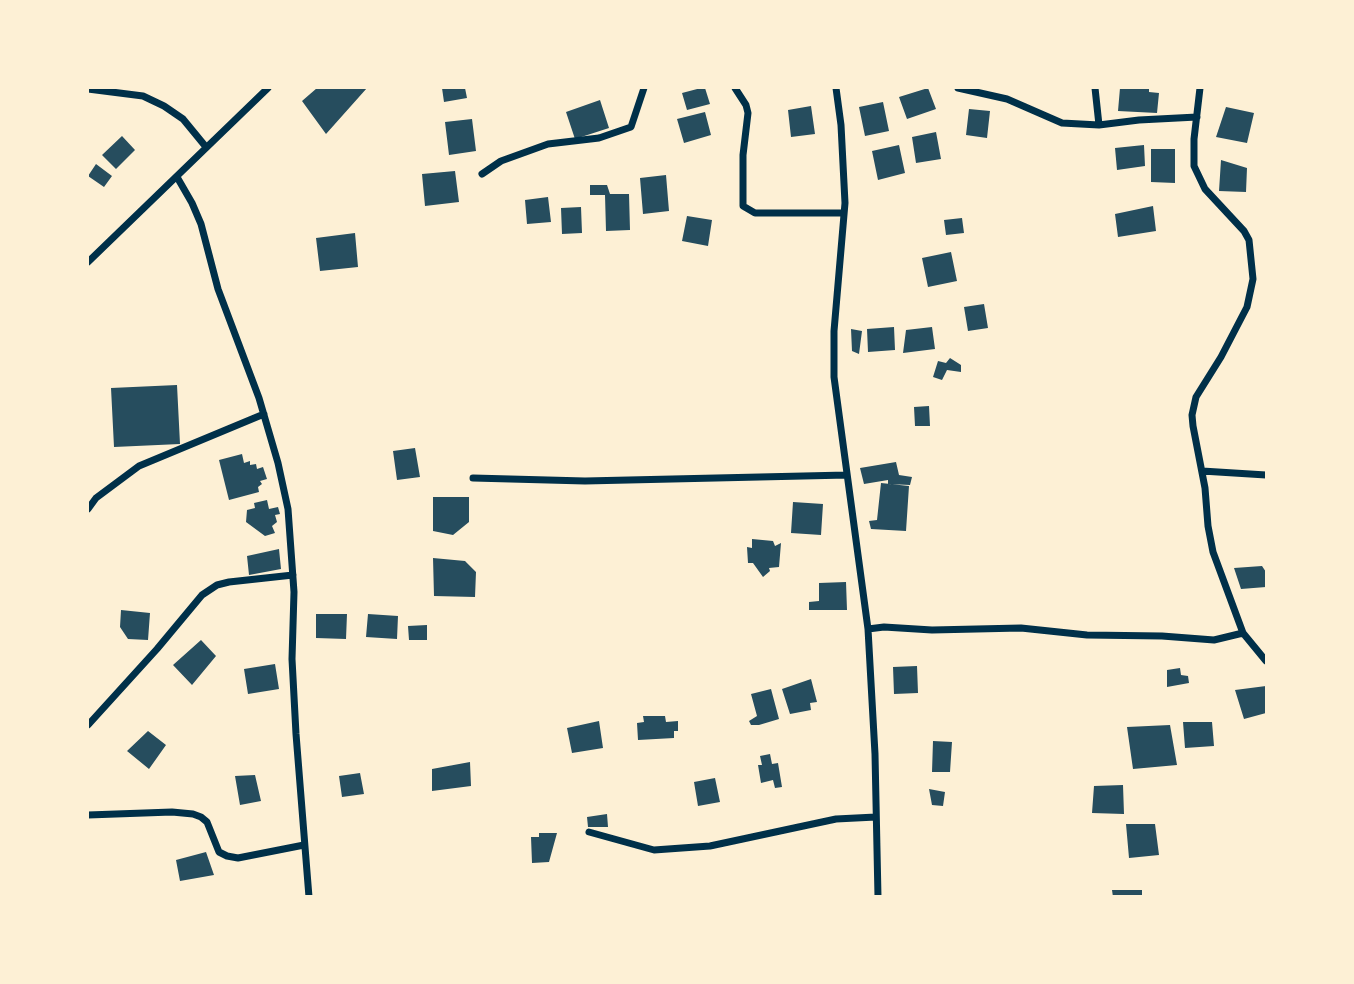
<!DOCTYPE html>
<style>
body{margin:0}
#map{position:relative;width:1354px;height:984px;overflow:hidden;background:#fdf0d5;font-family:Poppins,sans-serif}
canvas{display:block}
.frame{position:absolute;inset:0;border:89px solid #fdf0d5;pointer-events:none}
</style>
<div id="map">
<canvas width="1354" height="984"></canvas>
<div class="frame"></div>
</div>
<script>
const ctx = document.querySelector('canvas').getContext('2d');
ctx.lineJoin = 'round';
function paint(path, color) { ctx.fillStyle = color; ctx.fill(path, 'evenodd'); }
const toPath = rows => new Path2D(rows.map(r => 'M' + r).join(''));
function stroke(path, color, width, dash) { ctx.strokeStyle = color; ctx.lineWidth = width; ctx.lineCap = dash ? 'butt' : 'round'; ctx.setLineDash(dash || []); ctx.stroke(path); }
paint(toPath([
 [317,88,367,88,326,134,302,101],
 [442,88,465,88,467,98,444,102],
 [701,88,705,88,710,104,687,110,682,93],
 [928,88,936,109,907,119,899,97],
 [1120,88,1149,88,1149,92,1159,93,1157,113,1118,111],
 [600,100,609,128,575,139,566,112],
 [883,102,889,131,865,136,859,107],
 [811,106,815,134,791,137,788,110],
 [1226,107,1254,113,1247,143,1216,137],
 [969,109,990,111,987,138,966,135],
 [705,112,711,135,684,143,677,119],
 [472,119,476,151,449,155,445,122],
 [936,132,941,159,916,163,912,137],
 [122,136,135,150,116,169,102,155],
 [899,145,905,173,878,180,872,151],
 [1144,145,1145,166,1117,170,1115,148],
 [1151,149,1175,149,1175,183,1151,182],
 [1221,160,1247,168,1246,192,1219,191],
 [96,164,112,176,104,187,88,176],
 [455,171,459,202,425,206,422,174],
 [666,175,669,211,643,214,640,178],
 [590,185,607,185,610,194,629,194,630,230,606,231,605,195,590,195],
 [548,197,551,222,527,224,525,200],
 [1153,206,1156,231,1118,237,1115,214],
 [581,207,582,233,562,234,561,208],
 [687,216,712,220,708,246,682,241],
 [962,218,964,233,946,235,944,220],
 [355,233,358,267,320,271,316,238],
 [951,252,957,281,928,287,922,258],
 [984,304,988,328,968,331,964,307],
 [894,327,895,350,868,352,867,329],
 [932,327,935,349,903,353,906,330],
 [851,329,862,331,859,354,852,351],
 [950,358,961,365,961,372,947,370,942,380,933,377,938,361,946,363],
 [177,385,180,444,114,447,111,388],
 [929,406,930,426,915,426,914,407],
 [415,448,420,477,397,480,393,451],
 [242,454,244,463,250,461,250,465,256,464,257,469,263,467,267,479,260,481,262,484,258,487,259,492,229,500,219,460],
 [896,462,899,475,912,477,910,485,888,484,888,480,864,484,860,468],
 [881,483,909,486,906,531,871,529,869,521,877,520],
 [433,497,469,497,469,522,453,535,433,531],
 [267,500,269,509,278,507,280,514,275,515,277,522,272,526,275,533,265,536,246,522,247,510,255,508,254,503],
 [793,502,823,504,821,535,791,533],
 [752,539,773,541,775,546,781,543,779,567,769,568,770,571,763,577,753,563,748,563,747,547,752,548],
 [279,549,281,569,249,575,247,556],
 [433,558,465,561,476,572,475,597,434,596],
 [1262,566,1266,572,1266,587,1241,589,1234,568],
 [846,582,847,610,809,610,809,602,819,601,819,583],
 [121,610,150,613,148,640,128,639,120,627],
 [316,614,347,614,346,639,316,638],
 [368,614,398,616,397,639,366,637],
 [427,625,427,640,409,640,408,626],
 [201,640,216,656,192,685,173,665],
 [275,664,279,689,248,694,244,669],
 [917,666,918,693,894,694,893,667],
 [1180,668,1181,675,1188,676,1189,683,1167,687,1167,670],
 [811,679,817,702,810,703,811,710,790,714,782,689],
 [1266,686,1266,713,1244,719,1235,690],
 [771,689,779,719,759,725,751,725,749,721,757,716,751,694],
 [643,716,665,716,666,722,678,721,678,731,674,731,674,738,638,740,637,723,644,722],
 [599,721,603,748,572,753,567,728],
 [1183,722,1212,722,1214,746,1185,748],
 [1170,725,1177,765,1133,769,1127,727],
 [148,731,166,745,149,769,127,751],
 [933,741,952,742,950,772,932,772],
 [770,754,772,764,778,763,782,787,775,788,773,780,761,783,758,765,762,765,760,756],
 [470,762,471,786,432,791,432,769],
 [360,773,364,794,342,797,339,776],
 [255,775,261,801,240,805,235,776],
 [715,778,720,802,698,806,694,782],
 [1123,785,1124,814,1092,813,1094,786],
 [929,789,945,792,943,806,932,805],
 [607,814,608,827,588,827,587,817],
 [1126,824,1155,824,1159,855,1129,858],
 [539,833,557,833,549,862,532,863,531,837,539,837],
 [206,852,214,875,180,881,176,860],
 [1112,890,1142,890,1142,897,1113,897]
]), '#264d5e');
stroke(toPath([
 [735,88,746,105,748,113,743,155,743,206,755,213,844,213],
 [836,88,841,125,845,203,834,331,834,377,868,629,875,754,878,897],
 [958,88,1007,99,1062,123,1099,125,1139,120,1197,117],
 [1095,88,1099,125],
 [1200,88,1194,139,1194,166,1205,189,1244,231,1249,240,1253,279,1247,307,1221,357,1196,397,1192,415,1193,426,1205,488,1208,526,1213,552,1243,633,1266,661],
 [88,89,143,96,164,106,183,119,206,147],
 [482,174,501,161,548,144,599,138,631,127,644,88],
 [177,177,192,203,201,224,218,289,259,398,278,463,288,509,294,592,292,659,296,734,309,897],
 [88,262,268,88],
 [1202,471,1266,475],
 [473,478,585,481,847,475],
 [88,509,96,498,139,466,264,414],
 [868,629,884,627,932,630,1021,628,1087,635,1162,636,1214,640,1243,633],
 [88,725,157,649,202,595,217,585,229,582,293,575],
 [88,815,172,812,193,814,201,817,207,822,219,852,227,856,238,858,304,845],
 [589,832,654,850,710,846,836,819,876,817]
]), '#003049', 7);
</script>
